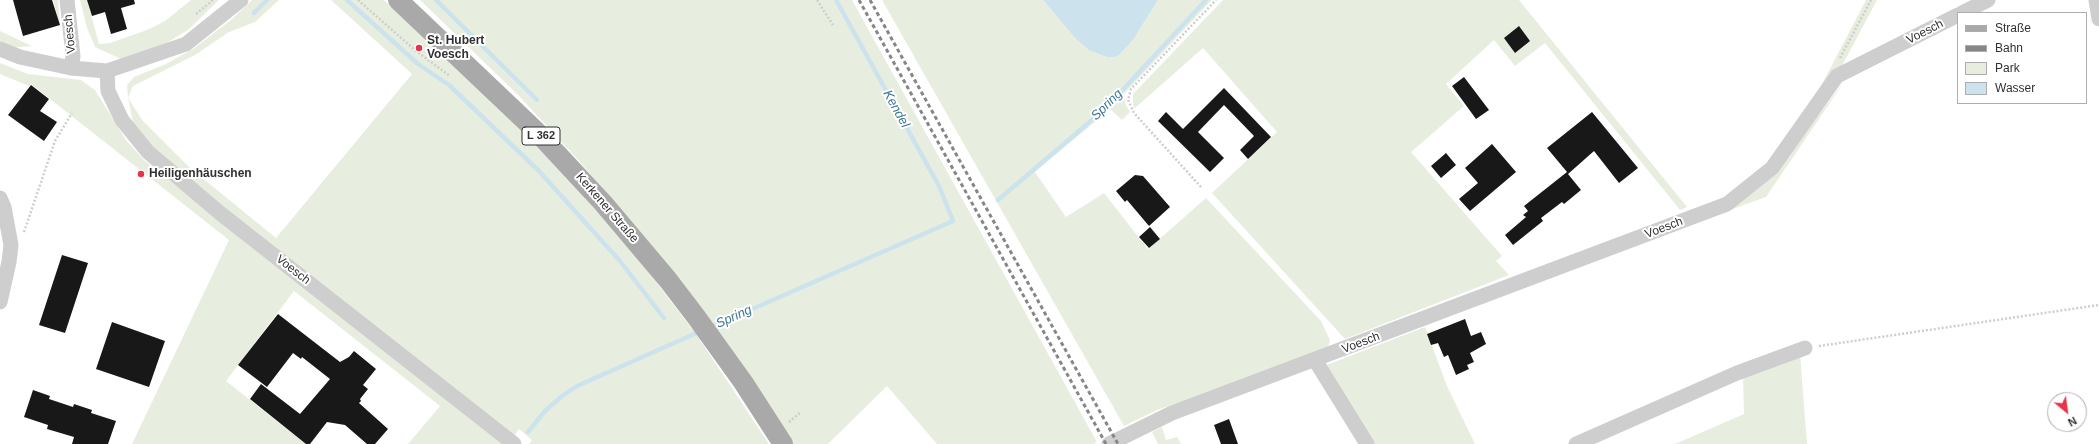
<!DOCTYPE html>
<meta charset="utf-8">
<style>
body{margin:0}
#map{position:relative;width:2099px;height:444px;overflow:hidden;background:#fff;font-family:Helvetica,sans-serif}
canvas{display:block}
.legend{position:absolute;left:1957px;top:12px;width:130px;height:92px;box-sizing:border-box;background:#fff;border:1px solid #adadad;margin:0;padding:5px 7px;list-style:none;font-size:12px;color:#313131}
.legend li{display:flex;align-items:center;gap:8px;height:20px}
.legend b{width:20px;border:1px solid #adadad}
.north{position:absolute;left:2047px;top:392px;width:40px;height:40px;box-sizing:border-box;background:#fff;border:1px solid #adadad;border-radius:50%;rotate:151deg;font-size:11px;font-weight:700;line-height:16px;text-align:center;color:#313131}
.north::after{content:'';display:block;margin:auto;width:14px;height:18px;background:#e7344a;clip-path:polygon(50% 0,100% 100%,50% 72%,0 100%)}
</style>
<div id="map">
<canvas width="2099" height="444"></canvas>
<ul class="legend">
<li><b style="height:5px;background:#a9a9a9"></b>Straße</li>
<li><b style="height:5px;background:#868686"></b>Bahn</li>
<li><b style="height:11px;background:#e8eedf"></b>Park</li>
<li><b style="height:11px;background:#cce2ed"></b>Wasser</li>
</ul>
<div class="north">N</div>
</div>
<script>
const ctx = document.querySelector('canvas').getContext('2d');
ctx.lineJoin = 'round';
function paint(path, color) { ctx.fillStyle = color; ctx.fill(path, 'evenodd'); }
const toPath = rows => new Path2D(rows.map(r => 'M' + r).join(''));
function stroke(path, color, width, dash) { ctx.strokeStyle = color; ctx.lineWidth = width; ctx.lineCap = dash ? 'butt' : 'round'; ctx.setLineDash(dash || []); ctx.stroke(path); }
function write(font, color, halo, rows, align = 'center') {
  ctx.font = font + ' Helvetica,sans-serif'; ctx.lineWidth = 4; ctx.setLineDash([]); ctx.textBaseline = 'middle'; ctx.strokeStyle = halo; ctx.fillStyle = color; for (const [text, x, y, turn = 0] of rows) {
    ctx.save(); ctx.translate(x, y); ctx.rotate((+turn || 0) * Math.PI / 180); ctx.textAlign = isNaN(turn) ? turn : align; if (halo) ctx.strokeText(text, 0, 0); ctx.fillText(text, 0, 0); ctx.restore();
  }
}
paint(toPath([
 [53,0,58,0,60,26],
 [80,0,87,0,99,44,110,43,147,30,165,21,191,0,219,0,188,30,158,48,121,59,95,47,87,28],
 [252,0,279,0,255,22,229,32,195,55,133,86,128,98,143,121,190,168,276,238,412,74,331,0,384,0,485,94,566,176,631,249,692,329,709,323,645,238,580,162,518,95,420,0,852,0,1097,442,1094,444,937,444,887,386,828,444,792,444,717,333,700,340,769,444,529,444,532,440,519,429,514,436,221,204,155,149,133,122,128,98,127,85,134,77,166,64,193,49,231,20],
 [882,0,1043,0,1075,38,1120,54,1133,40,1158,0,1212,0,1124,94,1125,103,1130,112,1122,120,1110,109,1035,172,1066,217,1104,193,1148,249,1206,198,1321,321,1330,340,1328,347,1228,386,1157,410,1124,426],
 [1223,0,1519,0,1687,207,1680,210,1545,43,1515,66,1494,40,1446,84,1464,106,1411,152,1502,256,1496,261,1509,275,1345,339,1212,193,1277,132,1203,48,1135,108,1133,106,1133,94],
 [1866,0,1877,0,1842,66,1820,88],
 [0,31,32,46,5,48,0,46],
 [0,63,28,74,81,80,95,90,126,140,144,160,503,444,408,444,440,406,294,291,226,381,306,444,132,444,229,240,31,84,29,86,0,74],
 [1846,79,1766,197,1730,210,1777,170],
 [1425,327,1447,386,1475,444,1373,444,1324,366],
 [1800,353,1807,444,1675,444,1744,414,1743,377],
 [1162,427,1166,440,1177,437,1181,444,1158,444,1152,432]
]), '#e8eedf');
paint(toPath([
 [1043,0,1158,0,1133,40,1120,54,1115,57,1107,57,1089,50,1075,38]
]), '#cce2ed');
stroke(toPath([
 [347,0,418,64,449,85,538,170,620,261,664,318],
 [436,0,537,100],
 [254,13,267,0],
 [998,200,1106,108,1206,0],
 [709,328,953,221,939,186,836,0],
 [528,432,545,411,562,396,577,386,701,331]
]), '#cce2ed', 4.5);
paint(toPath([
 [13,0,52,0,60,25,23,36],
 [87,0,134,0,135,4,121,8,127,29,111,34,105,12,92,16],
 [1519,26,1530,41,1515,53,1504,38],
 [1464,77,1489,110,1476,119,1452,86],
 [31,85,49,99,40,111,57,122,44,141,8,115],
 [1224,88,1271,137,1248,159,1240,150,1254,136,1224,105,1198,132,1224,158,1210,172,1158,121,1166,112,1183,129],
 [1592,112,1638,168,1619,183,1594,151,1568,174,1581,190,1564,204,1562,202,1541,218,1543,221,1513,245,1505,235,1526,217,1523,215,1528,211,1524,206,1567,172,1547,148],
 [1492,144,1516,172,1470,211,1459,199,1478,183,1465,168],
 [1446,153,1456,165,1441,178,1431,166],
 [1135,175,1143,176,1170,207,1149,226,1127,200,1125,202,1116,191],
 [1150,227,1160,239,1149,248,1139,237],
 [62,255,88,263,65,333,39,325],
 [278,314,340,362,349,357,354,351,376,369,363,385,368,389,360,399,361,401,359,403,388,429,375,444,367,444,345,425,327,422,310,444,306,444,250,399,261,384,300,414,330,379,302,357,301,359,293,353,267,387,238,365],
 [1465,319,1471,336,1481,332,1486,344,1470,353,1474,362,1467,365,1469,369,1456,375,1448,355,1444,357,1438,343,1431,345,1427,334],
 [112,322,165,341,149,387,96,369],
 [33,390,50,396,49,399,73,407,74,404,92,410,91,413,116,421,108,444,72,444,74,437,47,429,48,425,24,417],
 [1229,419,1238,444,1221,444,1214,425]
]), '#181818');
stroke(toPath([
 [358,0,416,51,450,76],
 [817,0,833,25],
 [196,14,213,0],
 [1840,58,1871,0],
 [1201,187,1134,113,1128,100,1131,89,1216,0],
 [24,232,55,141,72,113],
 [1819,346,2099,305],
 [789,422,801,412]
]), '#cecece', 2.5, [2, 2]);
stroke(toPath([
 [67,0,73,56,71,68],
 [2096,0,2099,19],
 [1962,13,1988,0],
 [0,49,20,57,71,68,107,71,186,44,241,0],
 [107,71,108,91,122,120,148,152,220,213,514,444],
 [0,198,4,207,11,245,9,262,0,302],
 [1315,360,1367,444],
 [1109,444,1172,413,1727,204,1772,168,1837,76,1958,15],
 [1576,444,1737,373,1805,348]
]), '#cecece', 15);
stroke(toPath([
 [398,0,536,131,603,203,668,280,697,318,743,382,783,444]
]), '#a9a9a9', 20);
stroke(toPath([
 [859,0,1106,444],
 [870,0,1118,444]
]), '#868686', 3, [4, 3]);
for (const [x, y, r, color] of [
 [419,48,4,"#e7344a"],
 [141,174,4,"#e7344a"]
]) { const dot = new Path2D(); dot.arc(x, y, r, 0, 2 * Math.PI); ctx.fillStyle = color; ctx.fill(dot); stroke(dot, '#fff', 1.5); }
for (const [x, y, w] of [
 [541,136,38]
]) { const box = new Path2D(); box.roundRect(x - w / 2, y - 9, w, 18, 3); ctx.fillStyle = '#fff'; ctx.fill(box); stroke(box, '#313131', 1); }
write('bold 11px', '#313131', null, [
 ["L 362",541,136]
]);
write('12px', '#313131', '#fff', [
 ["Voesch",1925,32,-27],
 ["Voesch",70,34,-95],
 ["Kerkener Straße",607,208,49],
 ["Voesch",1664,228,-21],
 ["Voesch",293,270,38],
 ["Voesch",1361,343,-21]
]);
write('bold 12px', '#313131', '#fff', [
 ["St. Hubert",427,41],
 ["Voesch",427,55],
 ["Heiligenhäuschen",149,174]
], 'left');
write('italic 13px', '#3d7795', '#fff', [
 ["Spring",1107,105,-44],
 ["Kendel",896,109,61],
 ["Spring",734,317,-24]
]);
</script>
